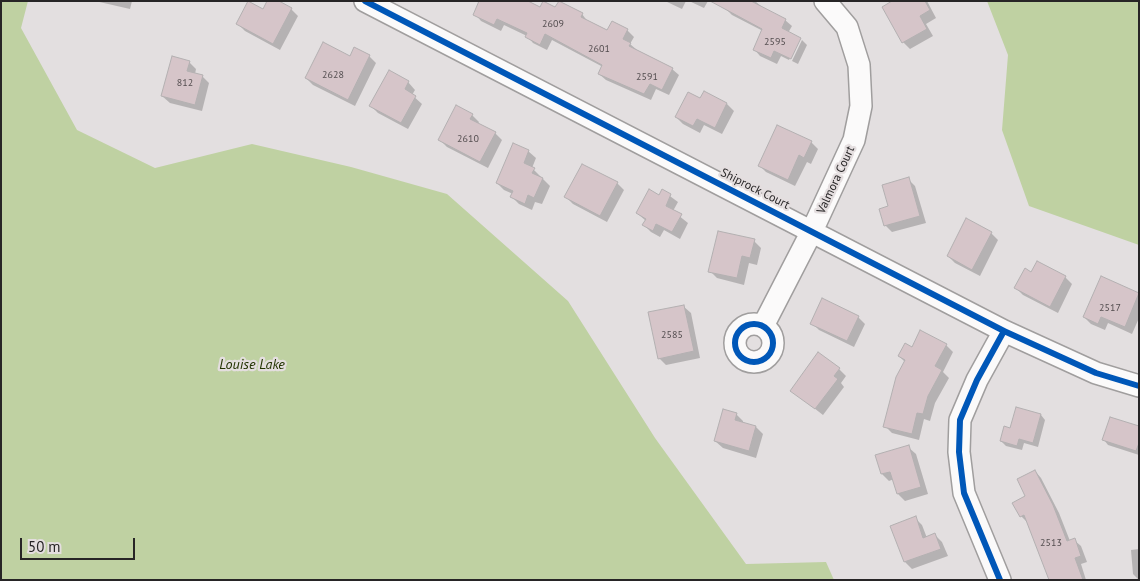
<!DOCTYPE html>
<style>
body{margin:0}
#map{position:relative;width:1140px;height:581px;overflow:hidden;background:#e3dfe0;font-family:"PT Sans",sans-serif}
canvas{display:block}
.frame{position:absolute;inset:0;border:2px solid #272526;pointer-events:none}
.scale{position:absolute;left:20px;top:538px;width:115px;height:22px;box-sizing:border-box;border:2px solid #272526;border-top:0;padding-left:6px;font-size:15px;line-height:18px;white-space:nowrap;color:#272526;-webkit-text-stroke:4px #e4dedf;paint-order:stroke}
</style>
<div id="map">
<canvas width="1140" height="581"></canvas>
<div class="frame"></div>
<div class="scale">50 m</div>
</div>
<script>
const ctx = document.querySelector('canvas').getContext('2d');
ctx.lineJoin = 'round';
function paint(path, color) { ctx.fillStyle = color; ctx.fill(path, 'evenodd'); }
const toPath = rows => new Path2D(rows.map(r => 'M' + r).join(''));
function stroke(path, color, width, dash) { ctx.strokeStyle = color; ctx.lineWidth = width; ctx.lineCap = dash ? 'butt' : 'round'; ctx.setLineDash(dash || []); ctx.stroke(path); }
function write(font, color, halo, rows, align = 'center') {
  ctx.font = font + ' "PT Sans",sans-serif'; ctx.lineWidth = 4.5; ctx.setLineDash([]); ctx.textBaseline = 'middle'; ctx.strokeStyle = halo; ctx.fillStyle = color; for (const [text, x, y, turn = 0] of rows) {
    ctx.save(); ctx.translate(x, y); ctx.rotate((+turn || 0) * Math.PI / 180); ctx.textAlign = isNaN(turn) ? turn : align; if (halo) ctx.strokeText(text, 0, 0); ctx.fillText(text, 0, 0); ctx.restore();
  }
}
paint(toPath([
 [1,1,28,1,21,28,77,130,155,168,252,144,351,167,447,194,568,301,655,438,746,564,826,562,834,580,1,580],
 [987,1,1139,1,1139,245,1029,206,1002,130,1008,55]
]), '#bfd1a2');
paint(toPath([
 [95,1,132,1,130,9],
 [475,1,525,1,541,9,556,8,582,14,588,22,608,32,627,30,634,37,630,44,637,50,672,69,679,75,669,95,656,89,651,100,606,80,599,74,603,67,552,40,547,50,533,43,527,36,504,25,501,31,481,21,475,14,480,3],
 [665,1,686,1,682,9],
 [689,1,708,1,704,8],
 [730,1,755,1,763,8,785,20,792,26,788,33,801,40,799,40,789,60,781,56,777,64,760,56,754,49,763,31,732,15,726,9],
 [894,1,927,1,936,18,926,24,933,36,910,49,903,42],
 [291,9,298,16,280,50,245,31,238,24,263,11],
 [802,40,807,45,798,64,792,61],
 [369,56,376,63,355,106,313,85,306,78,351,58],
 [189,62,196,69,195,74,202,76,209,83,202,111,170,103,162,96],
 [389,72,408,82,415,90,412,95,422,104,408,129,378,113,371,106],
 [704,93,727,104,734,111,722,134,704,125,700,133,683,124,676,117,701,100],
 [472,115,479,122,478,124,495,133,502,140,488,168,447,147,440,140],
 [811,142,818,149,811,164,807,162,795,186,766,172,759,165],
 [528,151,536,158,532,168,550,186,542,204,535,202,532,210,519,204,512,197,513,194,504,190,497,183],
 [908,179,915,186,926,223,892,232,885,225,890,207],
 [617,183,624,190,607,222,573,204,566,197],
 [663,191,678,202,673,211,688,223,680,239,664,230,660,237,651,232,644,225,646,221,637,213,659,196],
 [991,233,998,240,980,276,955,263,948,256],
 [754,241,761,248,757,265,749,263,744,285,717,278,710,271],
 [1031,273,1065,277,1072,284,1058,313,1023,295,1016,288],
 [1101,278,1139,294,1139,318,1132,334,1108,323,1105,330,1091,324,1084,317],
 [683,306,691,313,700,358,666,365,659,358],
 [858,317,865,324,854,347,819,330,812,323],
 [946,345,953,352,943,372,949,378,935,403,930,421,924,419,919,440,892,433,885,426,905,362,899,356,912,348],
 [839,369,846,376,841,383,844,387,823,415,792,391],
 [1017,408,1041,415,1045,420,1038,447,1024,443,1022,450,1006,446,1001,441,1011,429],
 [736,414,743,421,743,423,756,427,763,434,756,458,723,448,715,441],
 [1139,428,1139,455,1108,445,1104,440],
 [908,447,916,454,928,494,905,501,898,494,894,479,889,481,882,474],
 [1035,471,1041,478,1059,513,1070,541,1074,540,1081,546,1087,562,1081,564,1086,580,1050,580,1027,522,1021,516],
 [915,518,922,525,927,538,935,535,942,542,948,556,912,569,905,562,892,526],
 [1139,549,1139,580,1133,574,1131,550]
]), '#0003');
const building = toPath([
 [248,1,263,9,267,1,279,1,292,8,273,44,236,24,248,1],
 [479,1,528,1,540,7,543,1,555,7,559,1,583,13,581,17,607,30,612,21,628,29,623,39,631,43,629,46,673,68,662,90,650,84,644,94,598,74,602,65,545,34,540,45,525,37,527,33,497,19,494,25,473,15,479,1],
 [710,1,751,1,786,19,782,28,801,38,791,59,774,51,771,58,753,50,762,29,710,1],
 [892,1,925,1,930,10,920,16,927,29,902,43,882,7,892,1],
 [323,42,350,56,354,47,370,55,348,100,305,78,323,42],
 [172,56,190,61,187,71,203,75,195,105,161,96,172,56],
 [389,70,409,81,405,89,416,96,401,123,369,106,389,70],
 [704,91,727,103,715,128,697,119,693,126,675,117,688,92,700,98,704,91],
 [456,105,473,114,470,119,496,132,480,162,438,140,456,105],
 [777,125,812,141,804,158,799,155,788,180,758,166,777,125],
 [513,143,529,150,524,163,535,168,532,173,543,178,534,198,528,195,525,204,510,197,513,191,496,183,513,143],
 [582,164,618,182,600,216,564,197,582,164],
 [909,177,920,216,884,226,879,209,888,206,882,185,909,177],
 [649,189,659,195,662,189,671,194,666,206,682,214,672,232,656,224,653,231,642,225,646,219,636,213,649,189],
 [966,218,992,232,972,270,947,256,966,218],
 [718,231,755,239,750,258,742,256,737,278,708,272,718,231],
 [1037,261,1066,276,1050,307,1014,288,1025,268,1031,272,1037,261],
 [1101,276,1139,293,1125,327,1101,317,1098,324,1083,317,1101,276],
 [822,298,859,316,847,341,810,324,822,298],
 [684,305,694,351,658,359,648,312,684,305],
 [920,330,947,344,935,366,942,370,928,396,923,414,917,413,912,434,883,427,896,377,905,360,898,356,905,343,912,347,920,330],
 [818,352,840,368,834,376,838,379,815,409,790,391,818,352],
 [1016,407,1041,414,1033,443,1019,439,1017,446,1000,441,1004,426,1010,428,1016,407],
 [723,409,737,413,735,420,756,426,749,451,714,441,723,409],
 [1110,417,1139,426,1139,443,1136,451,1102,440,1110,417],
 [909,445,921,487,897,494,890,472,881,474,875,455,909,445],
 [1035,470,1053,505,1067,541,1075,538,1081,556,1075,558,1083,580,1049,580,1024,515,1020,517,1012,503,1025,496,1017,479,1035,470],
 [916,516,923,538,935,533,941,549,904,562,890,526,916,516]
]);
paint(building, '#d6c5c9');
stroke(building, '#b3b0b1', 1);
const minor = toPath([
 [365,1,1004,331,1096,373,1139,386],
 '735 343a19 19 0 1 1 38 0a19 19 0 1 1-38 0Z',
 [763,326,812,231,854,140,861,106,859,65,847,27,825,1],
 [1000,580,964,493,959,452,960,420,977,380,1004,331]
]);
stroke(minor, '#a09e9e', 24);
stroke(minor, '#fbfafa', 21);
stroke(toPath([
 [365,1,1004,331,1096,373,1139,386],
 '735 343a19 19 0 1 1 38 0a19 19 0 1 1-38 0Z',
 [1000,580,964,493,959,452,960,420,977,380,1004,331]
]), '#0057b8', 6);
write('10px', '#534d4f', null, [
 ["2609",553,24],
 ["2595",775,42],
 ["2601",599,49],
 ["2628",333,75],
 ["2591",647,77],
 ["812",185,83],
 ["2610",468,139],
 ["2517",1110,308],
 ["2585",672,335],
 ["2513",1051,543]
]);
write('12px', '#272526', '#e4dedf', [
 ["Valmora Court",836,180,-65],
 ["Shiprock Court",755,189,27]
]);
write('italic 14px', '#230', '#e4dedf', [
 ["Louise Lake",252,365]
]);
</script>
